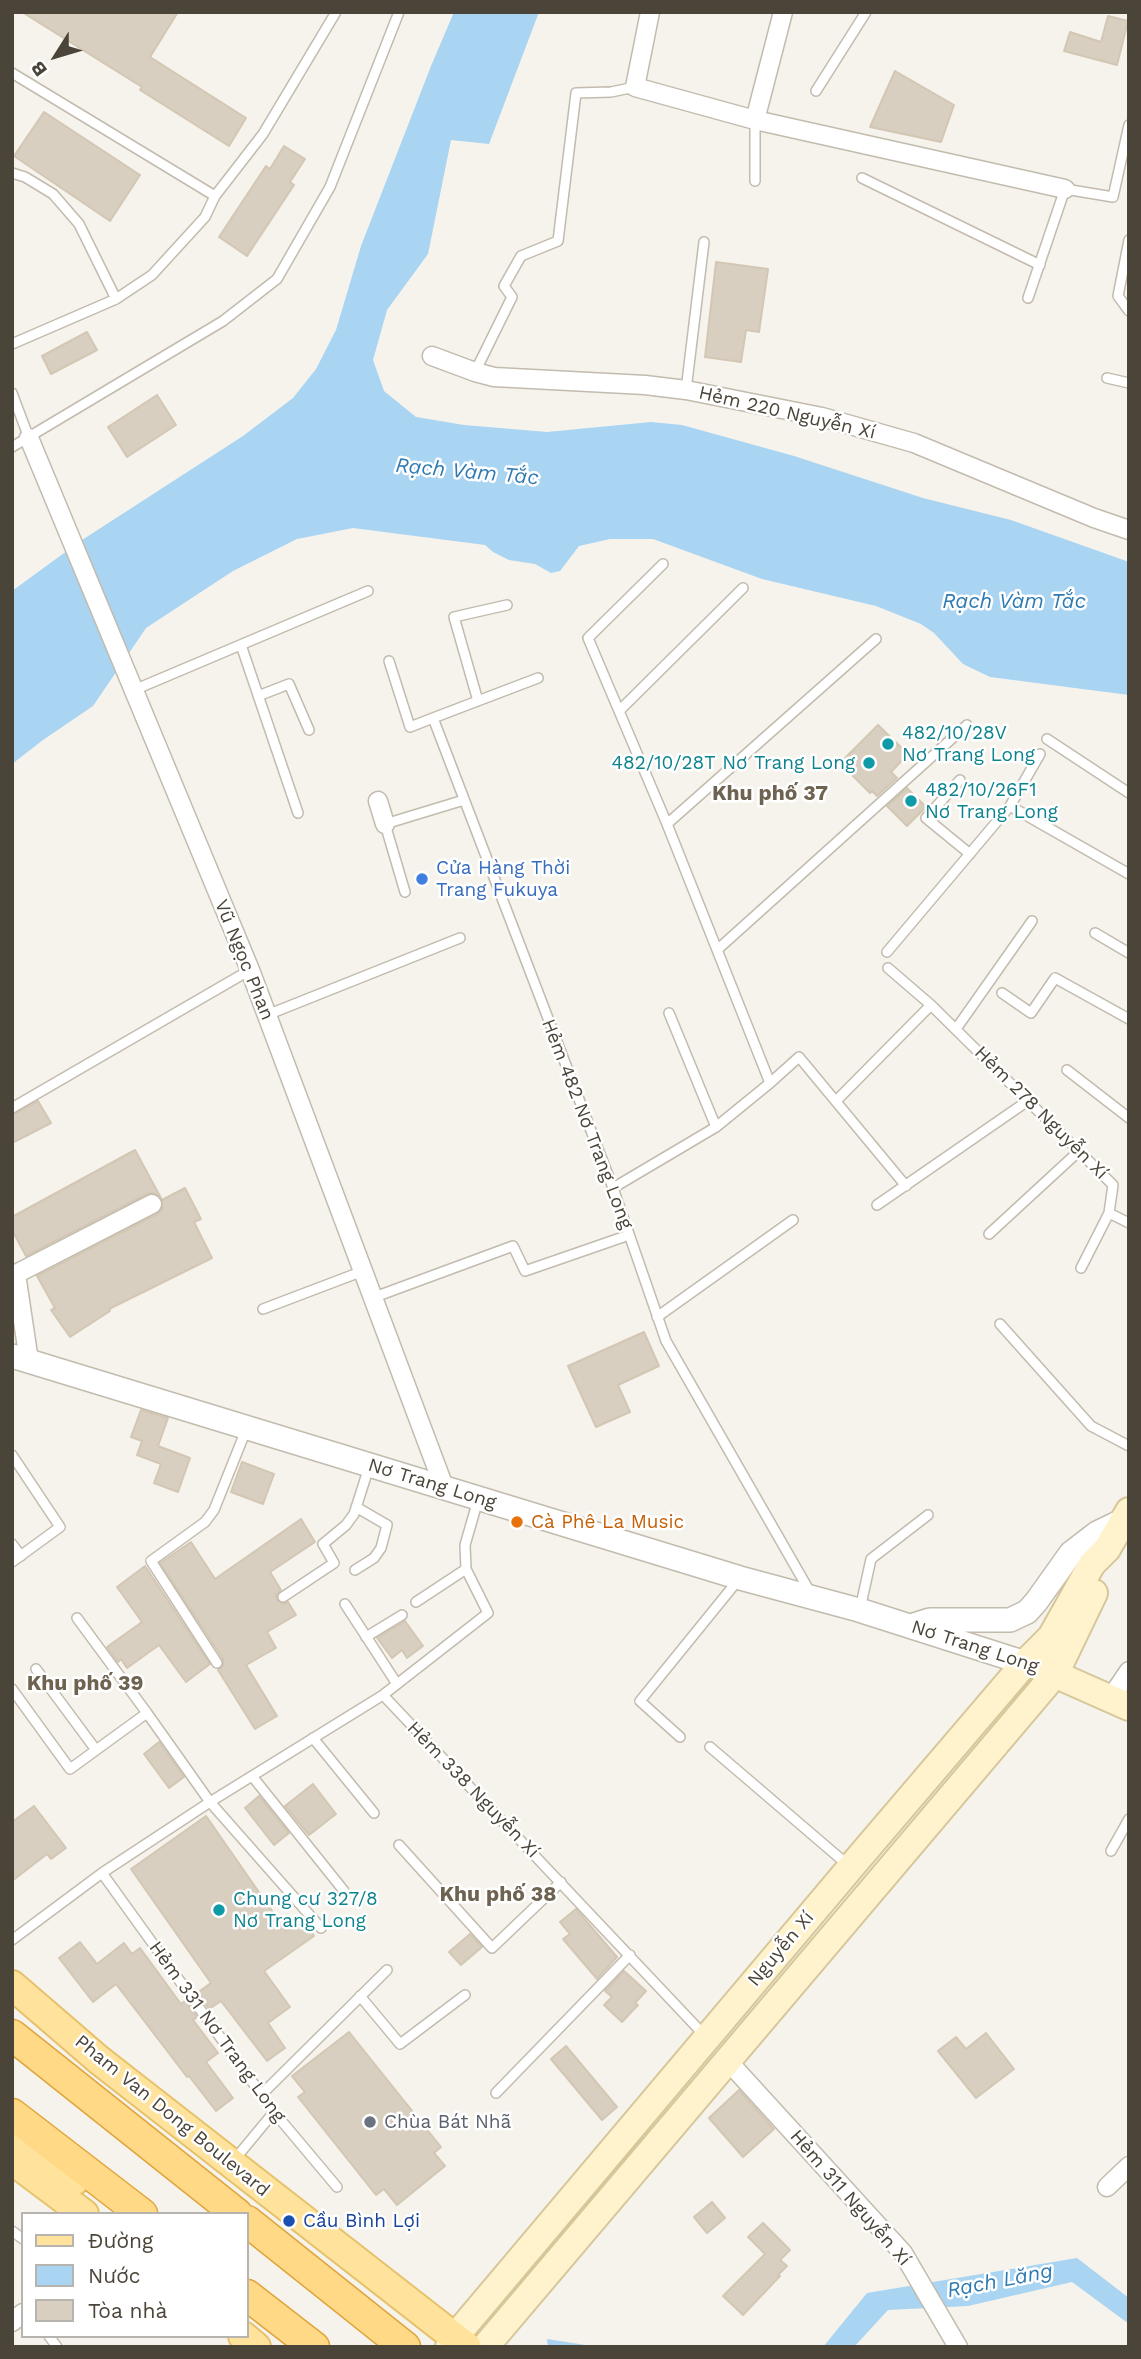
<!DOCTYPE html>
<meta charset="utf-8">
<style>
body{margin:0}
#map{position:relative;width:1141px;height:2359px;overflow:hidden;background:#f6f3ec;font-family:"Work Sans",sans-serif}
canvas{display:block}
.frame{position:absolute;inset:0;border:14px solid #4b4439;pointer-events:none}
.legend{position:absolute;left:21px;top:2212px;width:228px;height:126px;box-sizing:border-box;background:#fff;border:2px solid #b7b4b0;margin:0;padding:9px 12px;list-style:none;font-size:21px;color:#4b4439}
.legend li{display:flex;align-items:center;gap:14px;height:35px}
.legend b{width:35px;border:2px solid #b7b4b0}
.north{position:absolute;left:21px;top:21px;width:70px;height:70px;-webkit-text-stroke:5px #fff;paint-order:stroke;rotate:233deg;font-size:19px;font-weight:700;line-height:28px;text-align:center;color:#4b4439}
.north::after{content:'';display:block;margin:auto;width:24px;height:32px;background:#4b4439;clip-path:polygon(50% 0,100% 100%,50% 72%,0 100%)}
</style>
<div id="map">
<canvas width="1141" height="2359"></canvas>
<div class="frame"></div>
<ul class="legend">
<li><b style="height:9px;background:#ffe39c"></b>Đường</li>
<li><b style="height:19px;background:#a9d4f2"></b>Nước</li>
<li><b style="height:19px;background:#d8cfc1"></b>Tòa nhà</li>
</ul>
<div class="north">B</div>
</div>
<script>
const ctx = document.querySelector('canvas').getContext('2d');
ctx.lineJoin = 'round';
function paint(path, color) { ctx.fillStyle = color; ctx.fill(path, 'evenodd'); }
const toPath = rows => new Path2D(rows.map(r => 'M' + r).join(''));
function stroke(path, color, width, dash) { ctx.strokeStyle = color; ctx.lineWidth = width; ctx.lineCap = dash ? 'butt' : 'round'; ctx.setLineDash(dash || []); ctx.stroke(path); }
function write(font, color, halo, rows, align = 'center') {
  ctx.font = font + ' "Work Sans",sans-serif'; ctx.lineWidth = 5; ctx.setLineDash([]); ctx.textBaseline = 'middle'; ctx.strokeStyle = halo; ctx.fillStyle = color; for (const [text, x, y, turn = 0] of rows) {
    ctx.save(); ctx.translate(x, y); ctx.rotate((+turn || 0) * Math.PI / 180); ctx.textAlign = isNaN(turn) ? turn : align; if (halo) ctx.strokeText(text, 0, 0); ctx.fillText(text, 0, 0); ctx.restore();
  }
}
paint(toPath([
 [454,12,539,12,489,144,451,140,428,254,387,310,373,360,384,391,416,417,464,425,547,432,651,422,682,425,794,456,923,498,1011,520,1129,562,1129,695,990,677,963,664,934,633,921,624,876,606,762,579,653,539,610,539,579,546,560,571,551,573,535,564,509,560,493,552,485,545,353,528,297,539,233,571,146,628,93,706,43,740,12,764,12,591,82,540,243,436,293,398,316,369,336,330,361,246,431,66],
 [1077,2258,1129,2298,1129,2324,1072,2282,968,2306,888,2310,854,2347,823,2347,867,2293],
 [547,2339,598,2347,548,2347]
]), '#a9d4f2');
const building = toPath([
 [22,12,178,12,150,57,246,118,229,146,140,90,142,87,22,12],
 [1108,16,1128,21,1117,65,1064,51,1070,32,1101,42,1108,16],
 [895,71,954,105,941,142,870,127,895,71],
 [44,112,140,175,110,221,14,156,44,112],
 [284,146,305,159,290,182,294,185,247,256,219,237,266,166,270,169,284,146],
 [716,262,768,269,759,332,746,330,741,362,705,357,716,262],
 [87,332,97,350,51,374,42,356,87,332],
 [157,395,176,425,127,457,108,427,157,395],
 [878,725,908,754,891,772,897,778,877,796,872,791,870,793,840,763,878,725],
 [907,788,926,807,907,826,887,806,907,788],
 [38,1101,51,1123,12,1143,12,1115,38,1101],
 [135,1150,161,1198,153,1193,147,1194,26,1256,12,1230,12,1217,135,1150],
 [185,1188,201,1219,194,1222,212,1258,109,1309,110,1311,70,1337,51,1310,55,1308,37,1276,157,1214,162,1210,162,1200,185,1188],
 [644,1332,659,1366,618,1385,630,1412,596,1427,568,1366,644,1332],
 [141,1410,168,1418,158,1446,190,1458,178,1492,154,1483,161,1464,137,1455,142,1441,131,1437,141,1410],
 [242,1462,274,1474,263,1504,231,1492,242,1462],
 [301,1519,315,1542,270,1572,281,1590,276,1595,277,1600,283,1604,288,1602,296,1615,267,1632,276,1648,246,1665,277,1716,255,1729,218,1670,223,1666,223,1659,160,1563,191,1542,215,1579,301,1519],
 [145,1566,210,1664,186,1682,159,1645,127,1668,121,1659,118,1662,107,1647,142,1622,117,1587,145,1566],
 [405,1621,423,1646,407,1658,402,1650,392,1658,377,1638,405,1621],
 [159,1742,184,1777,169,1788,144,1754,159,1742],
 [313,1784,336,1814,309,1835,285,1806,313,1784],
 [259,1796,289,1833,274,1845,245,1808,259,1796],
 [34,1806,66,1848,51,1859,47,1854,12,1881,12,1822,34,1806],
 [206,1816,286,1931,303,1919,314,1936,264,1971,290,2007,268,2023,285,2048,267,2061,221,2001,209,2009,197,1993,211,1983,131,1869,206,1816],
 [576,1909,617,1957,597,1979,563,1939,570,1934,560,1922,576,1909],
 [470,1934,482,1947,461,1965,449,1952,470,1934],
 [80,1942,97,1964,124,1943,132,1954,140,1948,181,2004,185,2001,197,2017,193,2020,218,2053,206,2062,233,2098,216,2111,189,2076,187,2077,116,1984,93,2002,59,1958,80,1942],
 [624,1971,646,1991,635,2003,638,2005,622,2022,604,2005,612,1997,605,1991,624,1971],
 [349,2032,441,2147,434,2153,445,2166,397,2205,384,2189,376,2195,298,2097,305,2092,292,2076,349,2032],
 [986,2033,1014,2069,976,2098,938,2051,956,2037,966,2049,986,2033],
 [566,2046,617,2107,602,2120,551,2059,566,2046],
 [739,2090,774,2129,743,2157,709,2118,739,2090],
 [712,2202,725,2218,707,2233,694,2217,712,2202],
 [763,2223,790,2250,780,2260,787,2266,778,2275,780,2276,743,2315,723,2296,765,2254,748,2237,763,2223]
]);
paint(building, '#d8cfc1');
stroke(building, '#d3c7b4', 2);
const service = toPath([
 [12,73,215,196],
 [816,91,866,12],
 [12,173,25,177,53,194,79,224,116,299,12,344],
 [862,178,1040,265],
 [755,181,755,120],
 [1129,240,1118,296,1129,311],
 [1028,298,1065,189,1113,197,1129,125],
 [116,299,152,275,205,217,215,196,263,134,336,12],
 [475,372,512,297,504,286,521,256,558,241,576,93,611,92,635,87],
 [1107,378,1129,383],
 [686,390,704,242],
 [12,393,29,438],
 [12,447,223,321,277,279,330,187,399,12],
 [241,645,298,813],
 [389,661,410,727,433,718,613,1188,666,1341,810,1592],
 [134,690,368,591],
 [258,696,289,684,309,730],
 [478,701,454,617,507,605],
 [620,710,743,588],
 [433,718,538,678],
 [1047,739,1129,793],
 [960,780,926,818,970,854],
 [1010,806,1040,754],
 [667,824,876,639],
 [405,892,385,824,464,800],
 [1095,933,1129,953],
 [717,950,967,725],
 [887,952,1010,806,1129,874],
 [888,968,931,1005,1113,1185,1109,1213,1129,1223],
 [1002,993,1031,1013,1055,978,1129,1019],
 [669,1013,716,1127],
 [267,1015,460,938],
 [956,1029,1032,921],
 [1067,1070,1129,1118],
 [770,1083,799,1057,906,1186],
 [836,1101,931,1005],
 [12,1108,250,970],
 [613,1188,716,1127,770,1083,667,824,588,638,663,564],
 [877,1205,1029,1100],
 [989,1234,1078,1152],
 [1081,1268,1109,1213],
 [372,1298,513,1246,525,1271,629,1235],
 [263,1309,363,1271],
 [657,1317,793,1220],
 [1000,1324,1091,1426,1129,1446],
 [12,1455,60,1527,12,1562],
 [12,1544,21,1556],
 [355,1570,374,1558,381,1548,387,1525,356,1507],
 [283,1597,334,1563,323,1544,346,1525,354,1514,369,1467],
 [416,1602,466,1569],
 [345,1604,397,1684],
 [860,1609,871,1559,928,1515],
 [77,1618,147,1713],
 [366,1637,402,1615],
 [217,1663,151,1561,205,1522,214,1510,246,1430],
 [36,1669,96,1750],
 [12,1689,70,1769,147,1713,210,1802,321,1928],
 [383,1695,706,2037],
 [680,1737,640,1701,739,1579],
 [313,1738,374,1813],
 [710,1747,849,1866],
 [252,1776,344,1891],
 [399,1845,492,1948,561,1882],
 [1111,1851,1129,1819],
 [102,1873,274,2112,337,2187],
 [12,1940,102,1873,210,1802,383,1695,488,1613,466,1569,465,1545,478,1500],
 [360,1996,400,2044,465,1995],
 [496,2093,630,1955],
 [261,2095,387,1970],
 [235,2159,274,2112],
 [12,2231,23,2239],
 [49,2336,57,2347]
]);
const minor = toPath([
 [650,12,635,87,755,120,783,12],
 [755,120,1065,189],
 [432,356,475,372,494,377,645,385,686,390,822,417,914,443,1094,518,1129,530],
 [29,438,250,970,444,1487],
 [378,801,385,824],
 [29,1361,16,1274,152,1204],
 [1110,1699,1129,1671],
 [727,2060,903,2253,958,2347],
 [1107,2187,1129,2166],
 [12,2322,23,2313]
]);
const tertiary = toPath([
 [12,1356,740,1578,859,1610,1025,1663],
 [911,1626,930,1620,1010,1620,1027,1612,1036,1602,1071,1553,1097,1533,1124,1520]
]);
const secondary = toPath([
 [1041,1668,1129,1707],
 [449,2347,459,2332,851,1867,1025,1663,1051,1637,1092,1564,1107,1549,1129,1511],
 [485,2347,1055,1674,1094,1593]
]);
const primary = toPath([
 [12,1985,99,2060,467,2347],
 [12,2134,75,2180],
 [12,2160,84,2214],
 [243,2336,256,2347]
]);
const trunk = toPath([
 [12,2035,237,2214],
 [12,2114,142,2214],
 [247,2221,405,2347],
 [247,2295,314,2347]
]);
stroke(service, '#c2bbae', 12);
stroke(minor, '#c2bbae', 21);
stroke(tertiary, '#c2bbae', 26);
stroke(secondary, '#d6c79b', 30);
stroke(primary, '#e6c16a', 32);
stroke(trunk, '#e0a43c', 33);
stroke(service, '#fff', 9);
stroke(minor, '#fff', 18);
stroke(tertiary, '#fff', 23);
stroke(secondary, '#fff3cd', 26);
stroke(primary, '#ffe39c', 28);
stroke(trunk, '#ffd985', 30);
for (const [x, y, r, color] of [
 [888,744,7,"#0f9aa8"],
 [869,763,7,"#0f9aa8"],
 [911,801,7,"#0f9aa8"],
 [422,879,7,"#3f7fe0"],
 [517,1522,7,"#e8710a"],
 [219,1910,7,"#0f9aa8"],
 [370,2122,7,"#6b7280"],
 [289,2221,7,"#1a4fb4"]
]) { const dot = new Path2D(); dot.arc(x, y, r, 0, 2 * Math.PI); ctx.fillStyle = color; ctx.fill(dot); stroke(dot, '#fff', 2.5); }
write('19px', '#4b4439', '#fff', [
 ["Hẻm 220 Nguyễn Xí",787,413,13],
 ["Vũ Ngọc Phan",244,960,68],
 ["Hẻm 278 Nguyễn Xí",1041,1113,45],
 ["Hẻm 482 Nơ Trang Long",587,1124,69],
 ["Nơ Trang Long",432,1484,17],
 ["Nơ Trang Long",975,1647,18],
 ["Hẻm 338 Nguyễn Xí",473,1790,46],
 ["Nguyễn Xí",781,1949,-50],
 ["Hẻm 331 Nơ Trang Long",217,2032,54],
 ["Pham Van Dong Boulevard",172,2116,39],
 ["Hẻm 311 Nguyễn Xí",850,2198,49]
]);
write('19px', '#0d838f', '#fff', [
 ["482/10/28V",902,733],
 ["Nơ Trang Long",902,755],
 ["482/10/28T Nơ Trang Long",855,763,"right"],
 ["482/10/26F1",925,790],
 ["Nơ Trang Long",925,812],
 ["Chung cư 327/8",233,1899],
 ["Nơ Trang Long",233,1921]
], 'left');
write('19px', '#366cbe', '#fff', [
 ["Cửa Hàng Thời",436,868],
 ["Trang Fukuya",436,890]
], 'left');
write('19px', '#c56008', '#fff', [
 ["Cà Phê La Music",531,1522]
], 'left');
write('19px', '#5b616d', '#fff', [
 ["Chùa Bát Nhã",384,2122]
], 'left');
write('19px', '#164399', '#fff', [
 ["Cầu Bình Lợi",303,2221]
], 'left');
write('italic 21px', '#2e7ab2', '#fff', [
 ["Rạch Vàm Tắc",467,472,5],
 ["Rạch Vàm Tắc",1014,602],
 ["Rạch Lăng",1000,2281,-11]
]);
write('bold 21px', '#6e6250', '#fff', [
 ["Khu phố 37",770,794],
 ["Khu phố 39",85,1684],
 ["Khu phố 38",498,1895]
]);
</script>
